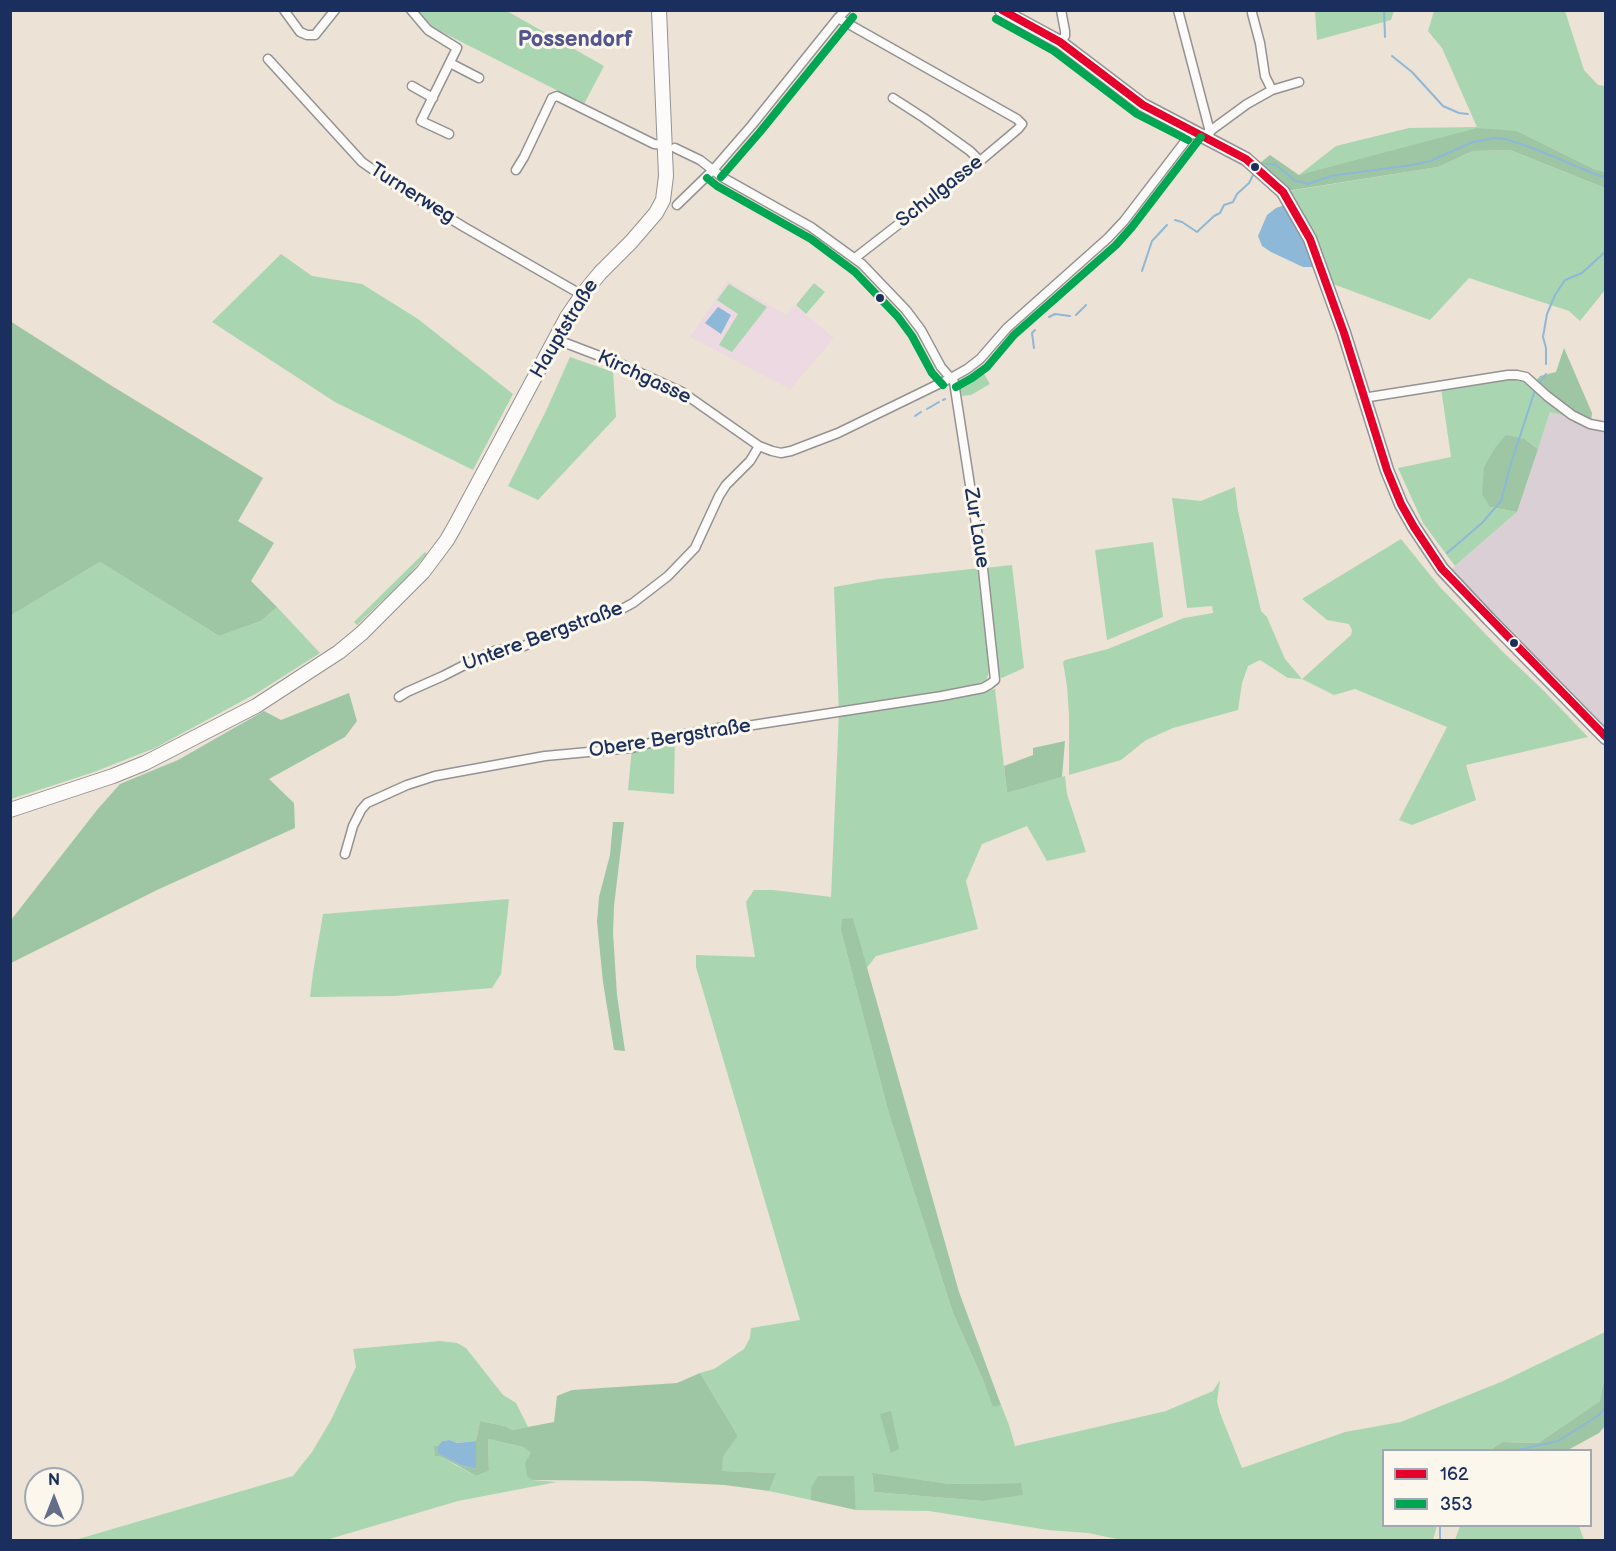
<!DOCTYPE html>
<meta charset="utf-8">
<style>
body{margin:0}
#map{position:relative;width:1616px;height:1551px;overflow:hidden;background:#ece2d5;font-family:"Balsamiq Sans",sans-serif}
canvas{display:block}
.frame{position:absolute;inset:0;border:12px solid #1b2f5e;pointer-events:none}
.legend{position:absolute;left:1382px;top:1449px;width:210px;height:78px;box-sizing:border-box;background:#fbf7ec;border:2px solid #a1a7b3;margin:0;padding:8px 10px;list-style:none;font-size:18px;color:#1b2f5e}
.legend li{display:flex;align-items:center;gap:12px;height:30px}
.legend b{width:30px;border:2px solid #a1a7b3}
.north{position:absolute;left:24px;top:1467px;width:60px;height:60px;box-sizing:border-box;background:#fbf7ec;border:2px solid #a1a7b3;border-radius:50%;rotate:0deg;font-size:16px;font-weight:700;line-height:24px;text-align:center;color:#1b2f5e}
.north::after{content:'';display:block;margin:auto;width:21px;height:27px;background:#646e88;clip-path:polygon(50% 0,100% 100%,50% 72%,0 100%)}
</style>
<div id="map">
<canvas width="1616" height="1551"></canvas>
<div class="frame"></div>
<ul class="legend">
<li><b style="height:8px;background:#e4002b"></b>162</li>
<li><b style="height:8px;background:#00a651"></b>353</li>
</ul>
<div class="north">N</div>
</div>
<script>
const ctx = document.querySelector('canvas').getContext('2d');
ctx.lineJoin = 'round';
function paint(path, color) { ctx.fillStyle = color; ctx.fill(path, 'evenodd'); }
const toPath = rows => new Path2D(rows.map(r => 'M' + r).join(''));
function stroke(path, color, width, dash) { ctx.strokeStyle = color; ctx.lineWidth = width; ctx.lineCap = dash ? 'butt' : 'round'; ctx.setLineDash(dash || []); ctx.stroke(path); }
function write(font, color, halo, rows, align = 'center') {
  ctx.font = font + ' "Balsamiq Sans",sans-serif'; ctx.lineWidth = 6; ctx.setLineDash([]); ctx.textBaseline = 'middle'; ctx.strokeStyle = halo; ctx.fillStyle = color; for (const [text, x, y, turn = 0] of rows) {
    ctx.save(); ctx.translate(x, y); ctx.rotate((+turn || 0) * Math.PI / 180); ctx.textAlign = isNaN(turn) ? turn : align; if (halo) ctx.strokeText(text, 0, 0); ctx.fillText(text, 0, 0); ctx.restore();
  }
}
paint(toPath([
 [728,281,786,315,794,305,834,338,790,389,690,337]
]), '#ecd9e1');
paint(toPath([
 [1550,412,1605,427,1605,732,1553,678,1452,569,1517,512]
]), '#dacfd5');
paint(toPath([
 [416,11,507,11,604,66,584,104,430,26],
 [1315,11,1315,10,1394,11,1391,20,1317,40],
 [1434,11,1565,11,1584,70,1598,85,1605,86,1605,172,1594,169,1517,131,1299,175,1336,146,1409,128,1477,127,1442,48,1428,31],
 [1510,150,1605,188,1605,290,1580,321,1569,311,1469,278,1430,320,1325,281,1283,192,1438,167,1473,151],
 [281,254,312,276,362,284,418,319,513,394,473,470,335,402,212,322],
 [814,283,825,292,806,314,796,305],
 [729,284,767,307,732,352,719,345,738,314,717,300],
 [570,357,613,372,616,417,538,500,508,486,546,411],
 [979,371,983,372,990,384,971,395,962,396,960,387,974,373],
 [1507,378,1523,381,1531,384,1569,417,1550,412,1538,449,1525,439,1490,507,1517,512,1455,566,1423,523,1398,468,1451,457,1441,388],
 [1235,487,1238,511,1261,611,1267,617,1285,659,1302,679,1351,635,1352,630,1349,624,1327,620,1302,599,1401,539,1439,586,1502,651,1544,691,1588,737,1466,765,1476,800,1412,825,1399,820,1447,727,1355,689,1334,695,1302,679,1288,678,1260,660,1248,666,1242,683,1238,710,1173,728,1146,740,1121,760,1069,775,1069,715,1067,686,1063,662,1065,660,1108,649,1184,618,1213,613,1212,606,1187,608,1172,498,1201,501],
 [1153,542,1163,617,1107,640,1095,550],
 [425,552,427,554,406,578,357,625,354,622],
 [100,562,219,636,261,621,277,607,320,653,257,693,155,748,94,772,11,799,10,615],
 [1012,565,1024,668,1002,678,996,675,985,568],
 [980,568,990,669,986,681,941,694,944,700,995,689,1007,793,1065,776,1067,794,1086,852,1047,861,1027,826,982,844,966,881,978,929,876,956,866,969,853,918,841,931,889,1114,953,1313,983,1380,993,1406,1001,1405,1009,1425,1015,1446,1166,1411,1213,1391,1220,1380,1217,1401,1220,1413,1242,1468,1345,1432,1401,1422,1501,1382,1605,1332,1605,1382,1603,1384,1600,1401,1538,1443,1502,1442,1490,1450,1384,1450,1384,1526,1437,1526,1433,1540,1122,1540,1088,1533,1048,1530,929,1511,856,1510,853,1476,811,1488,811,1500,769,1491,775,1473,721,1471,723,1457,738,1436,700,1373,714,1369,744,1349,750,1338,751,1328,800,1320,696,967,696,955,755,957,746,902,754,890,773,890,831,897,839,712,834,587,880,579],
 [872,1474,950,1484,1021,1483,982,1501,874,1492],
 [675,736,674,794,628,790,632,748],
 [509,899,501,974,492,988,394,996,310,997,313,973,323,914],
 [440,1341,457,1343,466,1348,503,1395,516,1403,528,1427,512,1430,505,1426,480,1421,476,1441,457,1443,450,1440,442,1441,438,1446,435,1445,439,1456,476,1476,489,1471,488,1439,523,1447,531,1453,532,1480,557,1482,458,1501,326,1540,75,1540,293,1476,312,1452,331,1420,356,1367,353,1349],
 [1460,1526,1579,1526,1584,1540,1455,1540]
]), '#a9d6b1');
paint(toPath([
 [1477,128,1517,131,1594,169,1605,172,1605,188,1510,150,1473,151,1438,167,1287,191,1260,163,1270,155,1299,175],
 [10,321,112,386,263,478,238,521,274,543,251,581,277,607,261,621,219,636,100,562,11,615],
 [1564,348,1592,413,1591,421,1568,410,1535,382,1540,376,1556,372],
 [1506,435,1525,439,1538,449,1517,512,1490,507,1482,494,1484,467,1495,448],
 [349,693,357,721,345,737,269,779,294,803,295,828,159,889,11,963,11,920,97,810,120,784,178,760,264,711,281,720],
 [1065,741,1062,777,1007,793,1004,766,1033,755,1033,748],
 [613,822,624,822,614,906,613,933,617,995,625,1051,614,1050,603,982,597,922,599,897,610,855],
 [853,918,959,1292,1001,1405,993,1407,983,1380,953,1313,889,1114,841,931,842,919],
 [700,1373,738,1436,723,1457,722,1471,776,1473,769,1491,725,1485,643,1481,532,1480,527,1476,525,1463,531,1453,523,1447,488,1439,489,1471,476,1476,457,1465,439,1456,435,1456,434,1445,438,1446,439,1453,460,1465,476,1469,476,1441,480,1421,505,1426,512,1430,554,1422,557,1396,572,1390,677,1383],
 [1605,1382,1605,1426,1599,1433,1568,1450,1490,1450,1502,1442,1538,1443,1600,1401,1603,1384],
 [891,1411,899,1449,891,1453,880,1414],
 [872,1473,950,1484,1021,1483,1023,1495,982,1501,874,1492],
 [818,1476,854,1476,856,1510,811,1500,811,1488]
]), '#9ec6a5');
paint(toPath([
 [1285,205,1299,229,1307,246,1313,267,1303,267,1271,252,1262,246,1258,236,1267,215,1276,208],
 [718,307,731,315,721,334,705,323],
 [450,1440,457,1443,476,1441,476,1469,460,1465,438,1453,438,1446,442,1441]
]), '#8eb8d7');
stroke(toPath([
 [1384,10,1385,37],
 [1392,56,1412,72,1443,106,1459,113,1468,114],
 [1267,164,1275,164,1294,180,1308,184,1331,176,1412,165,1430,161,1473,142,1494,138,1506,139,1535,149,1600,176,1606,177],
 [1175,220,1182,222,1197,232,1214,216,1220,213,1224,205,1233,202,1237,194,1249,183,1254,173],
 [1142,271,1152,241,1167,225],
 [1076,315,1086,305],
 [1049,317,1055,314,1070,316],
 [1034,348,1032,333,1035,330],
 [1546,364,1546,348,1543,337,1547,314,1555,295,1565,280,1582,273,1606,251],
 [1540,382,1546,374],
 [943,400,945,399],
 [927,409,939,402],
 [915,416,921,412],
 [1447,553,1482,523,1501,501,1510,467,1535,390],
 [1518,1450,1558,1441,1599,1415,1606,1407],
 [1440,1540,1440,1526]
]), '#8eb8d7', 2);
const minor = toPath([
 [284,10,300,32,307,35,315,35,335,10],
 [411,10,428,30,457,48,421,121,449,134],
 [1178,10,1210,132],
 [1252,13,1260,43,1265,76,1272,90],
 [838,18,1017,119,1022,124,1018,129,980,161,855,258],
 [1060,42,1065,36,1065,31,1061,10],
 [268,59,362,162,392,183,464,227,582,295],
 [450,63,479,78],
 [412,86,433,98],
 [893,98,924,118,970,151,980,161],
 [1206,134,1247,104,1272,90,1299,82],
 [516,170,524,157,552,98,557,96,654,144,665,145],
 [677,205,713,170,752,125,838,18,846,10],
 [555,339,623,365,682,392,759,446,772,451,781,453,791,451,838,433,951,378,967,369,980,359,1007,328,1108,238,1124,221,1193,131],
 [1363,398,1508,375,1517,375,1526,377,1547,396,1572,415,1590,424,1606,427],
 [399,697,407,692,443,676,482,656,494,651,524,646,551,632,620,610,633,603,668,576,695,548,719,496,726,485,750,461,759,446],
 [345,854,353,826,361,810,367,803,407,785,435,776,545,756,632,748,675,736,719,728,753,725,942,696,983,688,990,684,995,680,983,569,954,382,941,367,921,330,906,310,862,264,811,227,722,177,700,160,675,148]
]);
const secondary = toPath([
 [1001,10,1060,42,1143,105,1246,159,1283,192,1310,239,1344,333,1387,470,1401,504,1414,527,1442,569,1489,619,1606,738]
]);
const primary = toPath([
 [10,810,113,776,145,763,256,706,339,652,362,633,423,572,447,540,455,526,567,317,582,295,600,273,631,242,656,213,663,200,666,176,659,10]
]);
stroke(minor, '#949294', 11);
stroke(secondary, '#949294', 15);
stroke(primary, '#949294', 16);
stroke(minor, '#fcfbf9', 8);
stroke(secondary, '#fcfbf9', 12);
stroke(primary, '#fcfbf9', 14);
stroke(toPath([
 [1002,10,1060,42,1143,105,1246,159,1283,192,1310,239,1344,333,1387,470,1401,504,1414,527,1442,569,1606,737]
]), '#e4002b', 8);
stroke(toPath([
 [996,19,1054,51,1137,114,1188,140],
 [721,177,760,132,853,17],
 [707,178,717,186,811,239,855,272,898,317,912,336,932,373,943,385],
 [956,387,972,378,987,367,1014,335,1116,245,1132,227,1201,137]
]), '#00a651', 8);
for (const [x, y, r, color] of [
 [1255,167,5,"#1b2f5e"],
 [880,298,5,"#1b2f5e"],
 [1514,643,5,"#1b2f5e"]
]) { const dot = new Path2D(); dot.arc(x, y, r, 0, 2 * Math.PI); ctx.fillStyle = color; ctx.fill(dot); stroke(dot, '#fbf7ec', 2); }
write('20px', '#1b2f5e', '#fbf7ec', [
 ["Schulgasse",940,192,-38],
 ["Turnerweg",412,194,32],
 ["Hauptstraße",565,329,-59],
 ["Kirchgasse",644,378,25],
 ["Zur Laue",976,528,81],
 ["Untere Bergstraße",543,637,-20],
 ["Obere Bergstraße",670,739,-9]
]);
write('bold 22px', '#53558c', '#fbf7ec', [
 ["Possendorf",575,40]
]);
</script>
